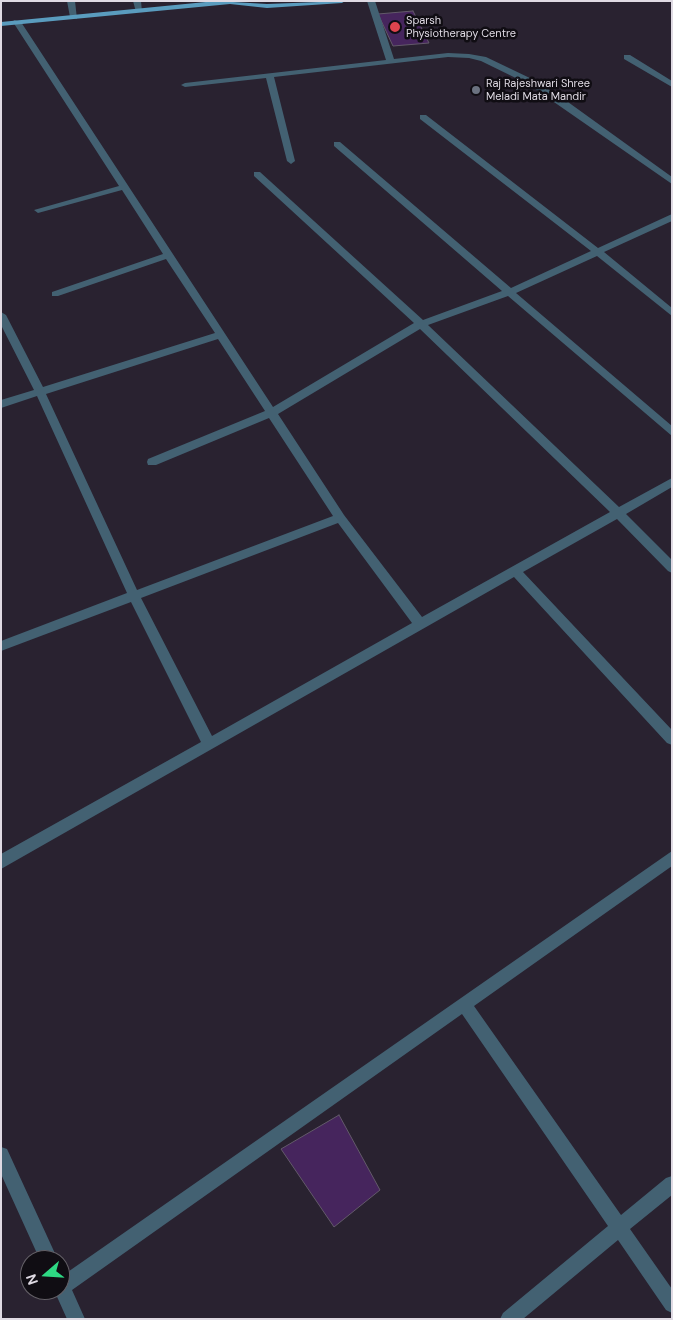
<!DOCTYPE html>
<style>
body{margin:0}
#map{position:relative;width:673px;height:1320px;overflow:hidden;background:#292230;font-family:"DM Sans",sans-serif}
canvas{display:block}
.frame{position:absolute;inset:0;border:2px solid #dfdae3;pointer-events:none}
.north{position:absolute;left:20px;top:1250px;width:50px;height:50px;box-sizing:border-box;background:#100d13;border:1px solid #635f66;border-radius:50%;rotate:251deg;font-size:14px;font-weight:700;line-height:20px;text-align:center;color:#dfdae3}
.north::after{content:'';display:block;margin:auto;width:18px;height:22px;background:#2ed883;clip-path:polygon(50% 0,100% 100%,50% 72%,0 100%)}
</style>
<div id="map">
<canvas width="673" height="1320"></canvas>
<div class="frame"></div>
<div class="north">N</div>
</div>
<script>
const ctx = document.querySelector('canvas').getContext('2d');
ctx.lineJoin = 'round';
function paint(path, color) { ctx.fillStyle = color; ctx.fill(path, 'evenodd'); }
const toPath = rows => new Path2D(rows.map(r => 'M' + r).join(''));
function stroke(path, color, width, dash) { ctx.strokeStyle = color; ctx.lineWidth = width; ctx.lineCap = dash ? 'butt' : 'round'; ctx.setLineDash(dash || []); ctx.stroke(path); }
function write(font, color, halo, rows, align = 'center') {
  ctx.font = font + ' "DM Sans",sans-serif'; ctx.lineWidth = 5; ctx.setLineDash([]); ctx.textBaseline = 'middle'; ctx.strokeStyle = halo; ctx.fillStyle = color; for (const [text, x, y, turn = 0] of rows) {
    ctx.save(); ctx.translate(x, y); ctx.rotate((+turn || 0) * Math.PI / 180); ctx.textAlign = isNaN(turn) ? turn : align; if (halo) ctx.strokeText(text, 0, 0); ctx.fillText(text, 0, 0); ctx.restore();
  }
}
const building = toPath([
 [413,11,429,43,393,46,378,14,413,11],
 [339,1115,380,1190,334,1227,281,1149,339,1115]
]);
paint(building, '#46255d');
stroke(building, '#635a6a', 1);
paint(toPath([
 [67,1,75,1,77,19,70,17,67,1],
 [133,1,141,1,142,12,136,12,133,1],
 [367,1,375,1,394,59,448,53,469,54,486,57,534,80,561,97,672,177,672,184,528,84,481,61,469,58,448,57,274,77,295,161,291,164,287,161,266,78,185,87,181,85,185,83,386,60,367,1],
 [14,20,21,22,273,407,414,323,254,176,254,172,260,172,423,320,502,291,334,146,334,142,340,142,511,288,591,251,420,119,420,115,426,115,598,248,672,214,672,221,604,252,672,308,672,316,597,256,516,293,672,426,672,436,508,296,428,325,619,507,672,478,672,487,626,514,672,560,672,573,668,571,617,519,523,572,672,730,672,745,667,743,514,577,1,869,1,854,201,742,131,602,1,651,1,641,127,593,37,396,1,408,1,400,34,390,1,325,1,312,6,315,43,387,215,333,166,259,58,296,52,296,52,292,163,254,122,190,38,213,34,210,119,186,13,22,14,20],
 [420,329,610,512,422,617,344,515,278,414,420,329],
 [218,339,265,411,148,459,147,462,148,465,156,465,269,418,333,516,137,590,46,394,218,339],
 [338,523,412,623,212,736,141,598,338,523],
 [624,55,630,55,672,81,672,87,624,59,624,55],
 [672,851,672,866,474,1006,621,1215,666,1178,672,1176,672,1195,630,1229,672,1289,672,1313,666,1310,618,1240,523,1319,500,1319,503,1313,608,1226,462,1014,72,1290,85,1319,67,1319,54,1290,60,1290,60,1275,62,1276,672,851],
 [1,1147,7,1149,58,1260,40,1260,1,1174,1,1147]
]), '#436172');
paint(toPath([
 [216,1,267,4,345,1,342,3,267,8,230,4,1,26,1,22,216,1]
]), '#5a9cbe');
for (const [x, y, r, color] of [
 [395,27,6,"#e0444e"],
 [476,90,5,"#6b7280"]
]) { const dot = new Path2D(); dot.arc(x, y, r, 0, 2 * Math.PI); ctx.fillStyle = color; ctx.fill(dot); stroke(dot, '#100d13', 2); }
write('11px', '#dfdae3', '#100d13', [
 ["Sparsh",406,21],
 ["Physiotherapy Centre",406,34],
 ["Raj Rajeshwari Shree",486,84],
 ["Meladi Mata Mandir",486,97]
], 'left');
</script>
